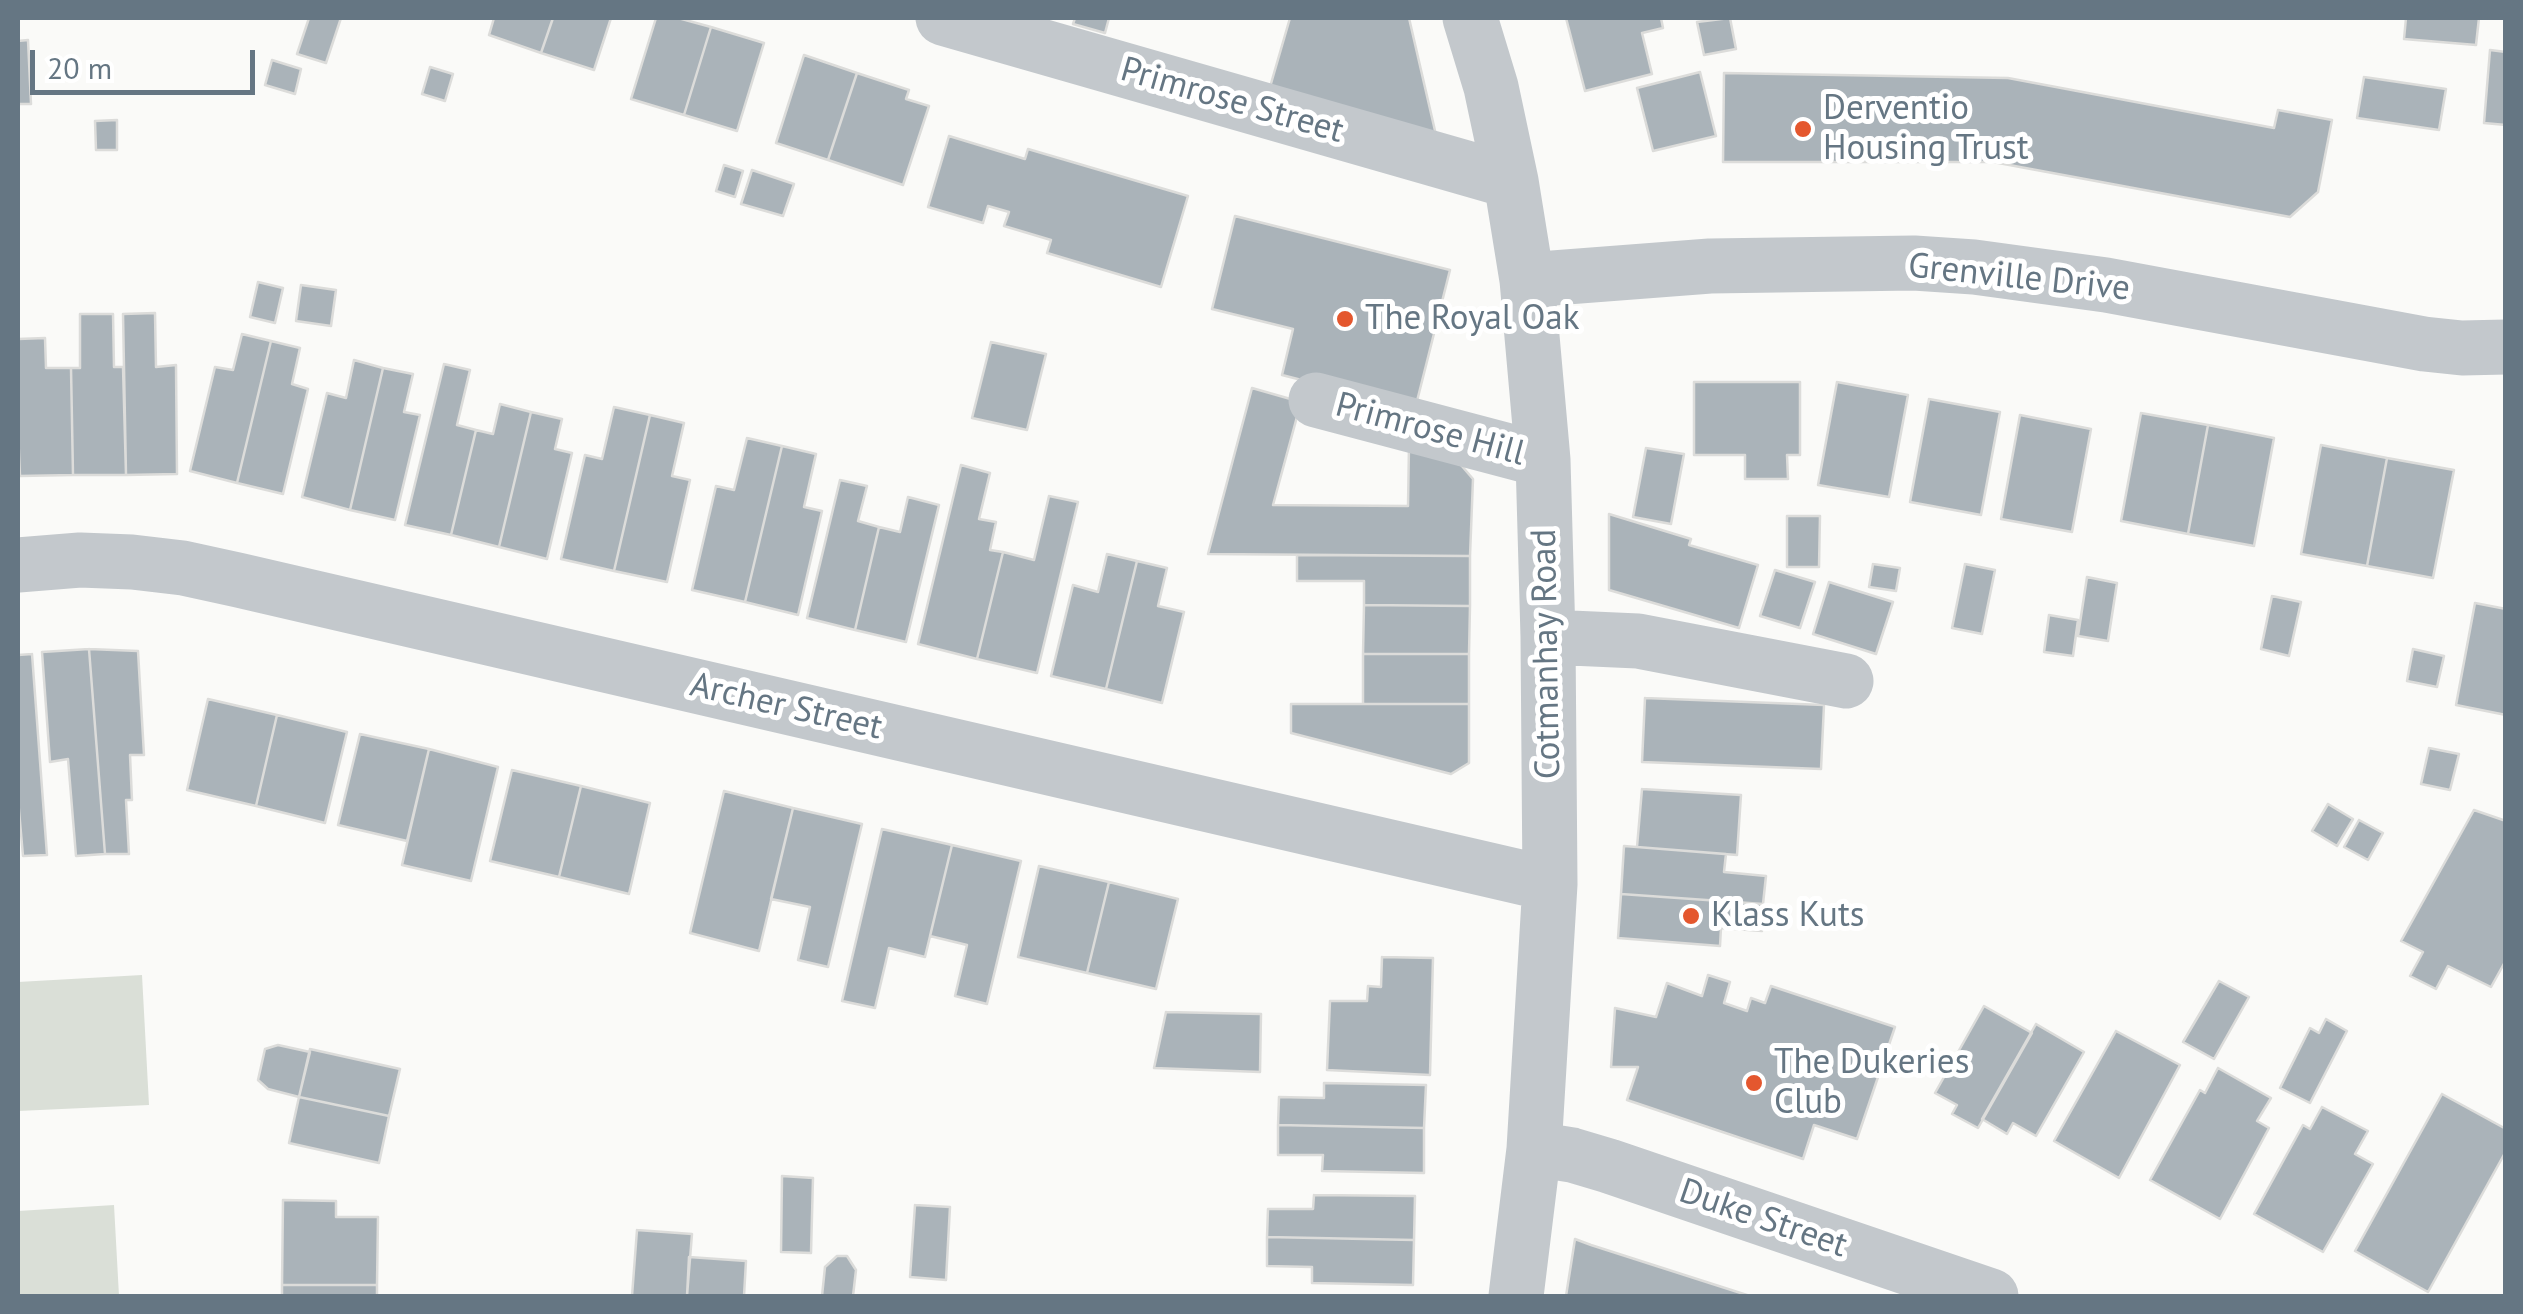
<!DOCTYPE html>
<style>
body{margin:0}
#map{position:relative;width:2523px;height:1314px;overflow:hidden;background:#fafaf8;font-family:"PT Sans",sans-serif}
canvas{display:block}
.frame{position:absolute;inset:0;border:20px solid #657683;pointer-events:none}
.scale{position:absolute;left:30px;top:50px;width:225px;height:45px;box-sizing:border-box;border:5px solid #657683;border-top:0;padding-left:12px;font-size:30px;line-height:35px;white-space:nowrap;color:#657683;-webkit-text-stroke:8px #fff;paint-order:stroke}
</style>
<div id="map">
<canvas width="2523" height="1314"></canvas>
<div class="frame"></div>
<div class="scale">20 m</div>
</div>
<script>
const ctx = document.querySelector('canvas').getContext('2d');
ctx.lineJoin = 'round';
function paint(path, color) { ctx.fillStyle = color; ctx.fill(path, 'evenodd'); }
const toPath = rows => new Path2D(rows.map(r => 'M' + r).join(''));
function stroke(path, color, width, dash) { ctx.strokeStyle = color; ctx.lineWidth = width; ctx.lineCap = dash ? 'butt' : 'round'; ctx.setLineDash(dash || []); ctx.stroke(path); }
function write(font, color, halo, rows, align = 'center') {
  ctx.font = font + ' "PT Sans",sans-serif'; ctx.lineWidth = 10; ctx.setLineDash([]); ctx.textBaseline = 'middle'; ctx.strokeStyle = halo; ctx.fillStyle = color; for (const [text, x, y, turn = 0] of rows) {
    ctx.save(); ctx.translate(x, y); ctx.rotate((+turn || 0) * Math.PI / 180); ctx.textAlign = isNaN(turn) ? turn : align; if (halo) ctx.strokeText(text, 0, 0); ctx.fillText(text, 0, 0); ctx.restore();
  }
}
paint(toPath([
 [142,975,149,1105,18,1111,18,982],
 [114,1205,119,1296,18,1296,18,1211]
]), '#dadfd7');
const building = toPath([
 [309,18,341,18,326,63,297,54,309,18],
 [494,18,553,18,541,53,489,35,494,18],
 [553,18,611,18,594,70,541,53,553,18],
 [656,18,678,18,711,27,684,115,631,99,656,18],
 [1075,18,1109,18,1105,33,1073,24,1075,18],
 [1290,18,1409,18,1436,135,1270,87,1290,18],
 [1566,18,1661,18,1663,28,1642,33,1652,74,1585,91,1566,18],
 [1730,18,1736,49,1704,55,1697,22,1730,18],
 [2406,18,2479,18,2476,45,2404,39,2406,18],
 [711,27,764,43,737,131,684,115,711,27],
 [28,40,31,104,18,104,18,41,28,40],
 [2490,50,2506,52,2506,125,2484,123,2490,50],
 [804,55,857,73,828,160,776,143,804,55],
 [272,60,301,69,295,94,265,85,272,60],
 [430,67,453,74,445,101,422,94,430,67],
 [1700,72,1716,136,1653,151,1637,88,1700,72],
 [857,73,909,90,906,99,929,106,903,185,828,160,857,73],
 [1724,73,2008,78,2274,128,2278,110,2332,120,2318,192,2290,217,1993,162,1723,162,1724,73],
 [2364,77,2446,89,2439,130,2357,118,2364,77],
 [117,120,117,150,96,150,95,121,117,120],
 [949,136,1025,159,1028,149,1188,196,1161,287,1047,253,1051,240,1004,226,1009,212,988,206,983,223,928,207,949,136],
 [724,165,743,171,735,197,716,191,724,165],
 [752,170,794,184,783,216,741,204,752,170],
 [1235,216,1450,270,1415,409,1282,375,1293,329,1212,309,1235,216],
 [258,282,283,288,275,323,250,317,258,282],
 [301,285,336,290,331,326,296,321,301,285],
 [155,313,156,367,176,365,177,474,126,475,123,314,155,313],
 [80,314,113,314,114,367,123,367,126,475,73,475,71,368,80,368,80,314],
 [242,334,271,341,237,483,190,471,215,367,233,370,242,334],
 [45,338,46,368,71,368,73,475,20,476,18,431,18,339,45,338],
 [271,341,300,348,292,384,308,389,283,494,237,483,271,341],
 [991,342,1046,354,1027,430,972,418,991,342],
 [354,360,383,368,350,510,302,497,327,393,346,398,354,360],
 [444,364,470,370,457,425,476,430,451,535,405,525,444,364],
 [383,368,413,374,404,412,420,415,395,520,350,510,383,368],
 [1694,382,1800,382,1800,455,1787,455,1788,479,1745,479,1745,455,1694,455,1694,382],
 [1837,382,1908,395,1889,497,1818,485,1837,382],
 [1252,388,1301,402,1273,505,1408,506,1409,445,1461,465,1473,479,1470,556,1208,554,1252,388],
 [1929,399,2000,412,1981,515,1910,502,1929,399],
 [500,404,531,412,499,547,451,535,476,430,493,434,500,404],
 [614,407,650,415,614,571,561,559,585,455,602,459,614,407],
 [531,412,562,419,555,449,572,453,547,559,499,547,531,412],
 [2141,413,2208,425,2188,534,2121,521,2141,413],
 [650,415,684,423,672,476,690,480,667,582,614,571,650,415],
 [2020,415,2091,429,2072,532,2001,519,2020,415],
 [2208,425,2274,438,2254,546,2188,534,2208,425],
 [747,438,782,446,745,602,692,590,716,486,734,490,747,438],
 [2321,445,2387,458,2367,566,2301,554,2321,445],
 [782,446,816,454,804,507,822,511,798,615,745,602,782,446],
 [1646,448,1684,454,1671,524,1633,517,1646,448],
 [2387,458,2454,470,2433,578,2367,566,2387,458],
 [961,465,990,473,979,519,996,522,990,550,1003,552,977,659,918,644,961,465],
 [840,480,867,486,858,521,879,527,855,630,807,618,840,480],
 [1049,496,1078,502,1037,673,977,659,1003,552,1034,560,1049,496],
 [908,497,939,505,906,642,855,630,879,527,900,532,908,497],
 [1609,514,1691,539,1689,545,1758,565,1739,628,1609,590,1609,514],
 [1787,516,1820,516,1819,567,1787,567,1787,516],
 [1107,554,1137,561,1106,689,1051,676,1073,585,1098,592,1107,554],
 [1297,555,1470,556,1470,606,1364,605,1364,581,1297,581,1297,555],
 [1137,561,1167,568,1158,606,1184,612,1162,703,1106,689,1137,561],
 [1873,564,1900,568,1896,591,1869,587,1873,564],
 [1965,564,1995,570,1982,634,1952,628,1965,564],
 [1775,570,1815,582,1800,628,1760,616,1775,570],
 [2087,577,2117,583,2108,641,2078,636,2087,577],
 [1829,582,1893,602,1876,654,1813,634,1829,582],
 [2272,596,2301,602,2289,656,2261,649,2272,596],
 [2475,603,2506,609,2506,715,2456,705,2475,603],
 [1364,605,1470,606,1469,654,1363,654,1364,605],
 [2049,615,2078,620,2073,656,2044,652,2049,615],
 [89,649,138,651,144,755,130,755,132,800,126,800,129,854,105,854,89,649],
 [89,649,105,854,76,856,68,759,50,762,42,652,89,649],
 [2413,649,2444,656,2437,687,2407,681,2413,649],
 [32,654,47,855,23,856,18,799,18,655,32,654],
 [1363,654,1469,654,1469,704,1363,704,1363,654],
 [1645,698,1824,705,1821,769,1642,762,1645,698],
 [208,699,277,715,256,806,187,790,208,699],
 [1291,704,1469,704,1469,763,1451,774,1291,733,1291,704],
 [277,715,347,732,325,823,256,806,277,715],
 [360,734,429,749,407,841,338,825,360,734],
 [2429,748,2459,754,2450,790,2421,784,2429,748],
 [429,749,498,767,471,881,402,865,429,749],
 [512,770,581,786,559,877,490,861,512,770],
 [581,786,650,803,629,894,559,877,581,786],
 [1642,789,1741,795,1737,855,1637,847,1642,789],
 [724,791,793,808,759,951,690,933,724,791],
 [2328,804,2353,819,2337,846,2312,831,2328,804],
 [793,808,862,824,828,967,798,960,810,907,771,899,793,808],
 [2474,810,2506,821,2506,960,2491,987,2448,966,2436,989,2410,976,2423,952,2401,941,2474,810],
 [2359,820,2383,833,2368,860,2344,847,2359,820],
 [882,829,952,845,925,957,889,948,875,1008,842,1001,882,829],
 [952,845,1021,861,987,1004,955,996,967,945,930,936,952,845],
 [1624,846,1726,854,1724,872,1766,876,1763,904,1621,894,1624,846],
 [1039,866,1109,882,1087,973,1018,957,1039,866],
 [1109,882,1178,899,1156,989,1087,973,1109,882],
 [1621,894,1763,904,1762,931,1721,928,1720,946,1618,938,1621,894],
 [1382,957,1433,958,1430,1075,1327,1070,1330,1001,1367,1001,1368,986,1381,987,1382,957],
 [1708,975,1730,982,1724,1003,1747,1011,1751,998,1765,1003,1771,986,1895,1027,1857,1139,1814,1125,1803,1159,1627,1100,1638,1067,1611,1067,1615,1008,1656,1017,1667,983,1702,996,1708,975],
 [2219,981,2249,997,2214,1059,2183,1042,2219,981],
 [1984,1006,2032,1033,1978,1128,1952,1114,1957,1105,1935,1093,1984,1006],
 [1166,1012,1261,1014,1260,1072,1154,1068,1166,1012],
 [2326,1019,2347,1031,2310,1103,2280,1088,2310,1028,2319,1033,2326,1019],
 [2036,1024,2084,1052,2036,1136,2013,1123,2007,1134,1982,1119,2036,1024],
 [2116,1031,2180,1065,2119,1178,2054,1141,2116,1031],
 [278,1045,310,1052,299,1097,268,1089,258,1080,265,1049,278,1045],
 [310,1049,400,1069,389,1116,299,1097,310,1049],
 [2218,1068,2271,1098,2257,1121,2269,1128,2220,1219,2150,1180,2200,1090,2205,1093,2218,1068],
 [1324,1083,1426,1085,1424,1128,1278,1125,1279,1097,1324,1098,1324,1083],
 [2442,1094,2506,1129,2506,1151,2428,1292,2355,1251,2442,1094],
 [299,1097,389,1116,379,1163,289,1143,299,1097],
 [2322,1107,2368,1131,2355,1154,2373,1164,2323,1252,2254,1214,2303,1125,2310,1129,2322,1107],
 [1278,1125,1424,1128,1424,1173,1322,1171,1323,1155,1278,1155,1278,1125],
 [782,1176,813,1178,811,1253,781,1252,782,1176],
 [1314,1195,1415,1196,1414,1240,1267,1237,1268,1209,1313,1209,1314,1195],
 [283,1200,336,1201,336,1217,378,1217,377,1285,282,1285,283,1200],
 [915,1205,950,1207,946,1280,910,1277,915,1205],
 [637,1230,692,1234,687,1296,632,1296,637,1230],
 [1267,1237,1414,1240,1413,1285,1312,1283,1312,1267,1267,1266,1267,1237],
 [1575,1239,1591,1245,1750,1296,1566,1296,1575,1239],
 [837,1256,847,1256,856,1270,853,1296,822,1296,825,1267,837,1256],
 [689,1257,746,1261,744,1296,687,1296,689,1257],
 [282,1285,377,1285,377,1296,282,1296,282,1285]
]);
paint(building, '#aab3b9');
stroke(building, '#dcdcda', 2.5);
stroke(toPath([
 [943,18,1511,181],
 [1470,18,1491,87,1511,181,1527,280,1543,460,1548,637,1550,884,1534,1149,1516,1296],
 [1527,280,1710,266,1914,263,1974,267,2106,285,2424,344,2462,348,2506,347],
 [1316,400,1543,460],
 [18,565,80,560,132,562,183,568,238,580,1550,884],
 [1548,637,1638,641,1846,681],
 [1534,1149,1572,1155,1609,1166,1991,1296]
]), '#c3c8cc', 55);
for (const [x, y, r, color] of [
 [1803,129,10,"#e4572e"],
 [1345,319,10,"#e4572e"],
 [1691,916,10,"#e4572e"],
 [1754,1083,10,"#e4572e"]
]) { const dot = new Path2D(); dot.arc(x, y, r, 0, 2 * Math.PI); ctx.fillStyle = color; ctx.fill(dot); stroke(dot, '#fff', 4); }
write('35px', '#657683', '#fff', [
 ["Primrose Street",1232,101,16],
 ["Grenville Drive",2019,278,6],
 ["Primrose Hill",1430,430,15],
 ["Cotmanhay Road",1547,654,-91],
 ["Archer Street",786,707,13],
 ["Duke Street",1763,1219,19]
]);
write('35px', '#657683', '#fff', [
 ["Derventio",1823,109],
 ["Housing Trust",1823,149],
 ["The Royal Oak",1365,319],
 ["Klass Kuts",1711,916],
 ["The Dukeries",1774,1063],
 ["Club",1774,1103]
], 'left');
</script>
